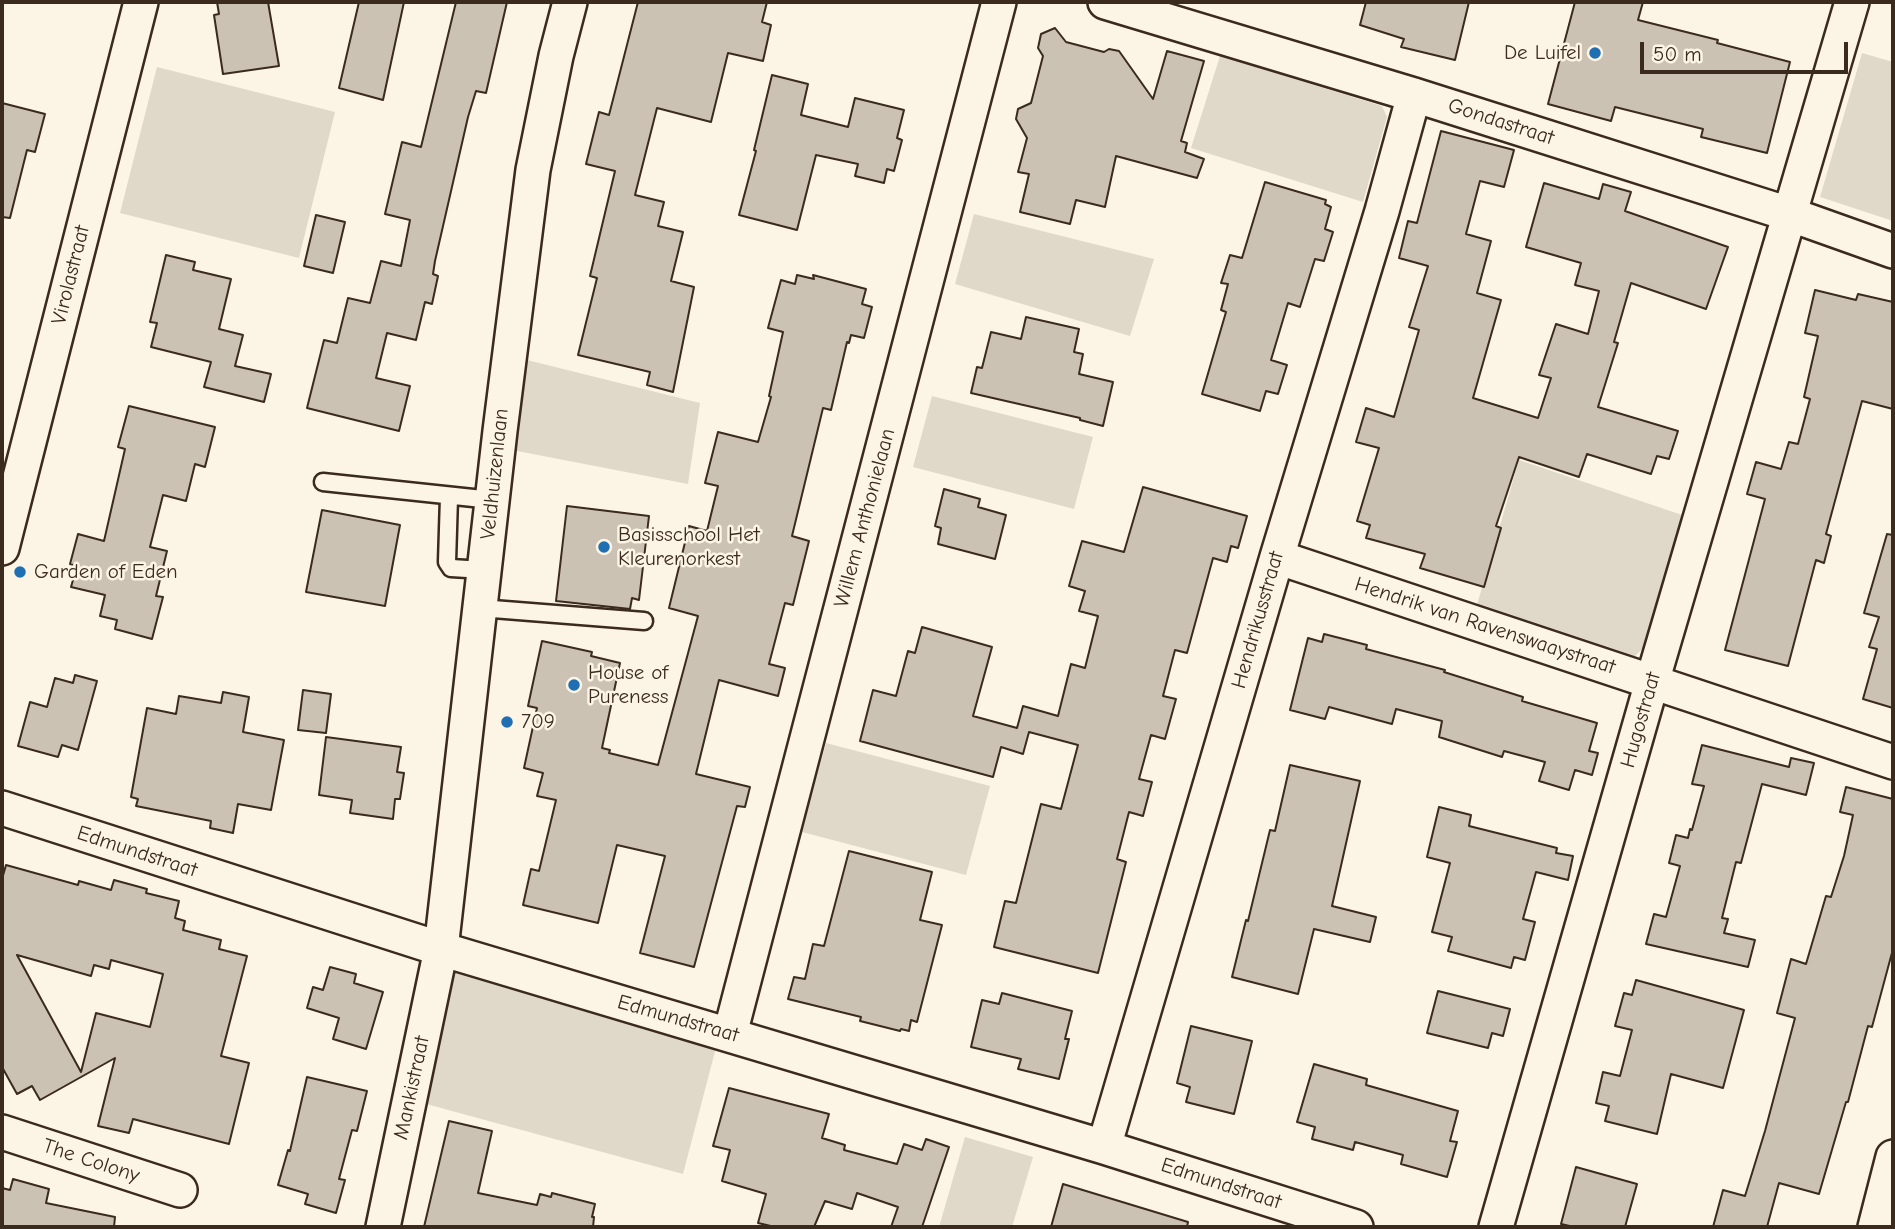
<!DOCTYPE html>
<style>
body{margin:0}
#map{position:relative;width:1895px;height:1229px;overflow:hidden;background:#fcf5e5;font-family:"Comic Neue",sans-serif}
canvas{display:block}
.frame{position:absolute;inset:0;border:4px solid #3b2a1e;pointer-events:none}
.scale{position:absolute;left:1640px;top:42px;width:208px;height:32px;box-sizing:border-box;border:4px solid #3b2a1e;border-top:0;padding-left:9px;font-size:21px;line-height:24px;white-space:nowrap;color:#3b2a1e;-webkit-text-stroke:5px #fcf5e5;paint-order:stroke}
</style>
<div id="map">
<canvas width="1895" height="1229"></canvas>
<div class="frame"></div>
<div class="scale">50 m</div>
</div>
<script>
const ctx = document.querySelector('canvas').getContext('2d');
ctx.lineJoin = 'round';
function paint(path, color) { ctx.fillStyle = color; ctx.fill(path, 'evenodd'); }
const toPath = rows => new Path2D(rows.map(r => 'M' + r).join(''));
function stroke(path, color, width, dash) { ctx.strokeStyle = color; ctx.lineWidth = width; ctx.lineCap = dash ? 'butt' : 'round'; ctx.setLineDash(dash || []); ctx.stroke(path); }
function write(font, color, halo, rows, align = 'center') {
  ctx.font = font + ' "Comic Neue",sans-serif'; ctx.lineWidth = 5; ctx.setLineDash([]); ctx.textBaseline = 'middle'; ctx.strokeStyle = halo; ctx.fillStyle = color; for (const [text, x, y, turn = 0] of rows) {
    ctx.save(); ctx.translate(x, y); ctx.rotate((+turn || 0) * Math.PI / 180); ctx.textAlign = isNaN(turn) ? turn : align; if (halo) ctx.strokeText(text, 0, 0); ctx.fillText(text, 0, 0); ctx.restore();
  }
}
paint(toPath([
 [1862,53,1893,62,1893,221,1820,197],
 [1220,56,1382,106,1387,117,1363,202,1191,148],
 [157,67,335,112,299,258,120,213],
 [974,214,1154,259,1130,336,955,284],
 [523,359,700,403,688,484,512,450],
 [932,396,1093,437,1074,509,913,467],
 [1519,460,1691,518,1644,647,1635,656,1624,662,1474,615],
 [826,743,990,786,966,875,802,832],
 [455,967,718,1040,683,1174,419,1102,446,975],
 [965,1137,1033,1157,1012,1227,939,1227]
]), '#e0d8c8');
const building = toPath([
 [217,2,268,2,279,66,223,74,214,15,219,14,217,2],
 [359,2,404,2,383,100,339,88,359,2],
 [456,2,507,2,486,93,476,91,468,117,435,261,433,274,438,276,432,304,425,302,416,340,387,333,376,378,410,386,399,431,307,408,324,340,337,343,348,298,370,303,381,261,401,266,410,220,385,214,402,142,421,147,456,2],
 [638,2,767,2,762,22,771,25,763,61,728,53,711,122,657,108,635,195,664,202,658,226,683,232,671,281,694,287,673,392,647,385,650,372,578,355,597,278,590,276,615,171,586,164,599,112,609,115,638,2],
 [1366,2,1469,2,1455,60,1401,47,1404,39,1360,25,1366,2],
 [1575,2,1643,2,1638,20,1718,40,1717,43,1790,62,1767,153,1701,137,1703,129,1615,107,1611,121,1548,104,1575,2],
 [1055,28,1066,42,1104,52,1109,49,1119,51,1153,99,1167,51,1204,61,1181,141,1187,143,1185,152,1204,159,1197,178,1116,156,1105,207,1076,200,1070,224,1020,212,1029,174,1018,172,1027,138,1016,119,1018,109,1031,103,1043,56,1038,48,1041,34,1055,28],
 [772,75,808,84,801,115,848,127,855,98,904,110,897,138,902,140,894,171,887,169,884,183,855,176,858,164,816,155,797,230,739,215,756,151,754,150,772,75],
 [2,103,45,114,35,152,27,150,10,218,2,217,2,103],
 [1441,131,1514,150,1504,187,1480,181,1466,234,1491,241,1477,293,1501,300,1473,398,1538,418,1551,378,1539,375,1556,324,1588,334,1599,291,1575,285,1581,263,1526,247,1544,183,1599,199,1603,184,1631,192,1625,211,1728,247,1706,309,1631,283,1614,342,1618,343,1598,407,1678,431,1669,459,1657,456,1651,474,1587,454,1579,477,1519,457,1496,526,1501,528,1484,587,1420,568,1425,554,1366,538,1370,525,1357,521,1379,448,1356,442,1366,408,1394,417,1419,330,1409,327,1428,266,1399,258,1408,221,1417,223,1441,131],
 [1265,182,1326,200,1325,204,1331,207,1325,229,1333,232,1324,261,1315,259,1300,307,1288,303,1271,360,1287,365,1278,394,1266,391,1260,411,1202,394,1226,312,1221,310,1228,284,1221,283,1230,255,1242,258,1265,182],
 [316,215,345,222,333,273,304,266,316,215],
 [166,255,195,262,193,270,231,279,219,329,243,335,235,366,271,374,264,402,204,387,211,362,151,347,157,323,150,322,166,255],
 [797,275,814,279,813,275,866,289,862,304,872,307,864,338,851,335,849,343,847,342,831,410,823,408,792,536,809,541,793,605,785,603,769,664,785,668,778,696,719,680,696,774,750,787,745,807,737,806,694,967,640,953,665,856,617,845,598,923,523,905,531,869,539,871,556,800,537,796,543,773,524,768,537,708,528,706,542,641,592,652,591,656,620,663,602,748,610,750,609,753,658,765,698,616,669,608,689,526,707,531,718,486,705,483,718,432,758,442,771,397,769,396,783,332,768,328,781,280,795,284,797,275],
 [1815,290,1856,300,1858,294,1893,302,1893,409,1862,401,1826,534,1831,536,1824,563,1816,560,1788,666,1725,650,1765,499,1747,494,1756,462,1781,469,1789,442,1798,444,1810,399,1804,397,1818,336,1805,333,1815,290],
 [1026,317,1079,329,1074,352,1083,354,1079,374,1113,382,1103,426,1080,420,1080,418,971,393,977,367,982,368,991,332,1021,339,1026,317],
 [129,406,215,427,205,467,195,464,186,501,163,495,150,547,167,551,156,596,163,597,152,639,115,629,117,620,100,616,105,595,71,587,77,566,70,564,78,534,104,541,125,449,118,447,129,406],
 [1143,487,1247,516,1238,548,1231,546,1227,562,1213,558,1187,653,1175,650,1163,696,1176,699,1165,739,1151,735,1139,779,1152,782,1143,816,1129,812,1117,859,1126,862,1098,973,994,947,1005,901,1016,903,1041,804,1061,809,1078,745,1029,732,1023,754,1001,747,993,777,860,741,873,690,896,696,908,651,915,653,922,627,992,647,973,716,1017,728,1023,706,1058,716,1071,664,1085,668,1098,616,1079,611,1085,591,1069,586,1082,541,1124,552,1143,487],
 [944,489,980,499,978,507,1006,515,995,559,938,544,941,528,935,526,944,489],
 [567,506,649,516,639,600,632,598,630,609,556,601,567,506],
 [322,510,400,525,385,606,306,592,322,510],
 [1887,534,1893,535,1893,708,1863,699,1877,649,1869,647,1879,617,1864,613,1887,534],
 [1324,634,1367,645,1366,649,1445,670,1444,672,1523,697,1522,701,1597,723,1589,751,1598,753,1592,775,1575,770,1569,790,1539,781,1545,762,1504,751,1502,757,1439,737,1442,721,1396,709,1392,724,1329,707,1325,719,1290,710,1308,638,1322,642,1324,634],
 [75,675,97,681,78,750,62,745,58,757,18,746,30,702,47,707,55,678,73,683,75,675],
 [303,690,331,694,326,733,298,730,303,690],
 [223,692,249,697,243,732,284,740,271,810,238,804,233,833,210,828,211,821,136,806,138,799,131,797,147,708,176,714,179,696,221,703,223,692],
 [326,737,401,747,397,772,404,773,400,799,395,799,393,819,350,813,352,800,319,795,326,737],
 [1702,745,1789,767,1791,758,1814,763,1806,795,1762,784,1741,863,1736,862,1722,918,1728,919,1724,933,1755,940,1748,967,1646,944,1654,914,1666,917,1680,866,1669,863,1676,835,1688,838,1690,829,1692,830,1704,786,1692,784,1702,745],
 [1290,765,1360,781,1332,906,1376,917,1370,942,1314,929,1298,994,1232,977,1246,920,1248,921,1270,830,1275,831,1290,765],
 [1846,787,1893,799,1893,949,1872,1027,1868,1026,1848,1102,1846,1102,1819,1194,1779,1183,1767,1227,1713,1227,1723,1190,1745,1196,1765,1131,1795,1018,1777,1013,1791,959,1806,964,1826,896,1831,897,1844,856,1853,815,1840,812,1846,787],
 [1439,807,1471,815,1469,826,1557,848,1556,853,1573,856,1568,880,1536,872,1523,919,1535,922,1525,960,1514,957,1511,968,1448,951,1452,937,1432,932,1450,863,1427,857,1439,807],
 [849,851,932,872,920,920,942,925,917,1022,911,1020,909,1031,901,1029,900,1031,860,1021,861,1017,788,999,794,977,805,979,813,944,824,946,849,851],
 [6,865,78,885,79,881,111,890,114,880,147,889,146,893,179,901,175,918,185,921,183,930,221,940,219,949,247,956,221,1056,249,1063,229,1144,133,1119,129,1133,98,1126,115,1058,40,1100,32,1086,17,1094,2,1067,2,879,6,865],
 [17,955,91,976,94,965,109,969,111,960,163,974,150,1027,96,1013,81,1072,17,955],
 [330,967,356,974,354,983,383,992,366,1049,333,1039,339,1018,307,1008,313,987,323,990,330,967],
 [1636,980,1744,1010,1723,1088,1671,1074,1657,1134,1605,1121,1609,1106,1596,1103,1603,1072,1620,1076,1632,1030,1615,1026,1624,993,1632,995,1636,980],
 [1438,991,1510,1009,1503,1036,1492,1033,1488,1048,1427,1033,1438,991],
 [1002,993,1072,1011,1065,1039,1069,1039,1059,1079,1018,1069,1021,1059,971,1047,982,1000,999,1004,1002,993],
 [1191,1026,1252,1041,1234,1114,1186,1102,1190,1087,1177,1083,1191,1026],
 [1314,1064,1367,1079,1366,1085,1458,1111,1450,1141,1457,1142,1447,1177,1401,1164,1403,1155,1355,1142,1353,1150,1312,1139,1315,1127,1297,1122,1314,1064],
 [307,1077,367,1091,357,1131,352,1130,339,1179,345,1180,336,1213,305,1204,308,1194,278,1185,288,1150,290,1151,307,1077],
 [729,1088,829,1114,822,1138,845,1145,844,1150,897,1164,904,1144,922,1150,926,1139,949,1147,922,1227,891,1227,898,1207,857,1193,852,1209,825,1201,814,1227,775,1227,758,1223,766,1194,722,1181,730,1150,713,1146,729,1088],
 [449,1121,492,1131,478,1193,537,1205,540,1194,551,1197,552,1193,595,1204,592,1217,594,1217,593,1227,424,1227,449,1121],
 [1576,1167,1637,1184,1625,1227,1574,1227,1561,1224,1576,1167],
 [13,1179,49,1189,46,1203,115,1217,114,1227,2,1227,2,1188,10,1190,13,1179],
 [1063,1184,1188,1222,1187,1227,1051,1227,1063,1184]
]);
paint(building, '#ccc2b3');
stroke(building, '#3b2a1e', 2);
const lane = toPath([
 [323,482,492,500],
 [449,497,447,562,451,568,484,570],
 [480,608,644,621]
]);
const street = toPath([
 [1105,2,1414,95,1789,214,1893,251],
 [2,548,141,2],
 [1277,557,1893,762],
 [2,808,441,949,1104,1147,1356,1227],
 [730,1034,999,2],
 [2,1132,180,1190],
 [1104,1147,1277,557,1382,211,1414,95],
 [383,1227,441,949,500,431,533,170,556,56,570,2],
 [1496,1227,1652,682,1852,2],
 [1875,1227,1893,1157]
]);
stroke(lane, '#3b2a1e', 21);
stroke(street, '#3b2a1e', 38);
stroke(lane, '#fcf5e5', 16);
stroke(street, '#fcf5e5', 33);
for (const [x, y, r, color] of [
 [1595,53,7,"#1f6fb2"],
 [604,547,7,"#1f6fb2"],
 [20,572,7,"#1f6fb2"],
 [574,685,7,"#1f6fb2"],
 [507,722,7,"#1f6fb2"]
]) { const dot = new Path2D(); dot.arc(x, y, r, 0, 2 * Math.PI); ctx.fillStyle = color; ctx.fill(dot); stroke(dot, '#fcf5e5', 2.5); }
write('21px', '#3b2a1e', '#fcf5e5', [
 ["De Luifel",1581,53,"right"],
 ["Basisschool Het",618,535],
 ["Kleurenorkest",618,559],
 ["Garden of Eden",34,572],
 ["House of",588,673],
 ["Pureness",588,697],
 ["709",521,722]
], 'left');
write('21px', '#3b2a1e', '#fcf5e5', [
 ["Gondastraat",1501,122,18],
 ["Virolastraat",71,275,-76],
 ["Veldhuizenlaan",495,474,-84],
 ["Willem Anthonielaan",865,518,-75],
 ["Hendrikusstraat",1258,620,-74],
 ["Hendrik van Ravenswaaystraat",1485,626,18],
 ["Hugostraat",1641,720,-74],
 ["Edmundstraat",137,852,18],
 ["Edmundstraat",678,1019,16],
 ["Mankistraat",412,1088,-78],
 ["The Colony",91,1161,18],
 ["Edmundstraat",1221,1184,18]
]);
</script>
